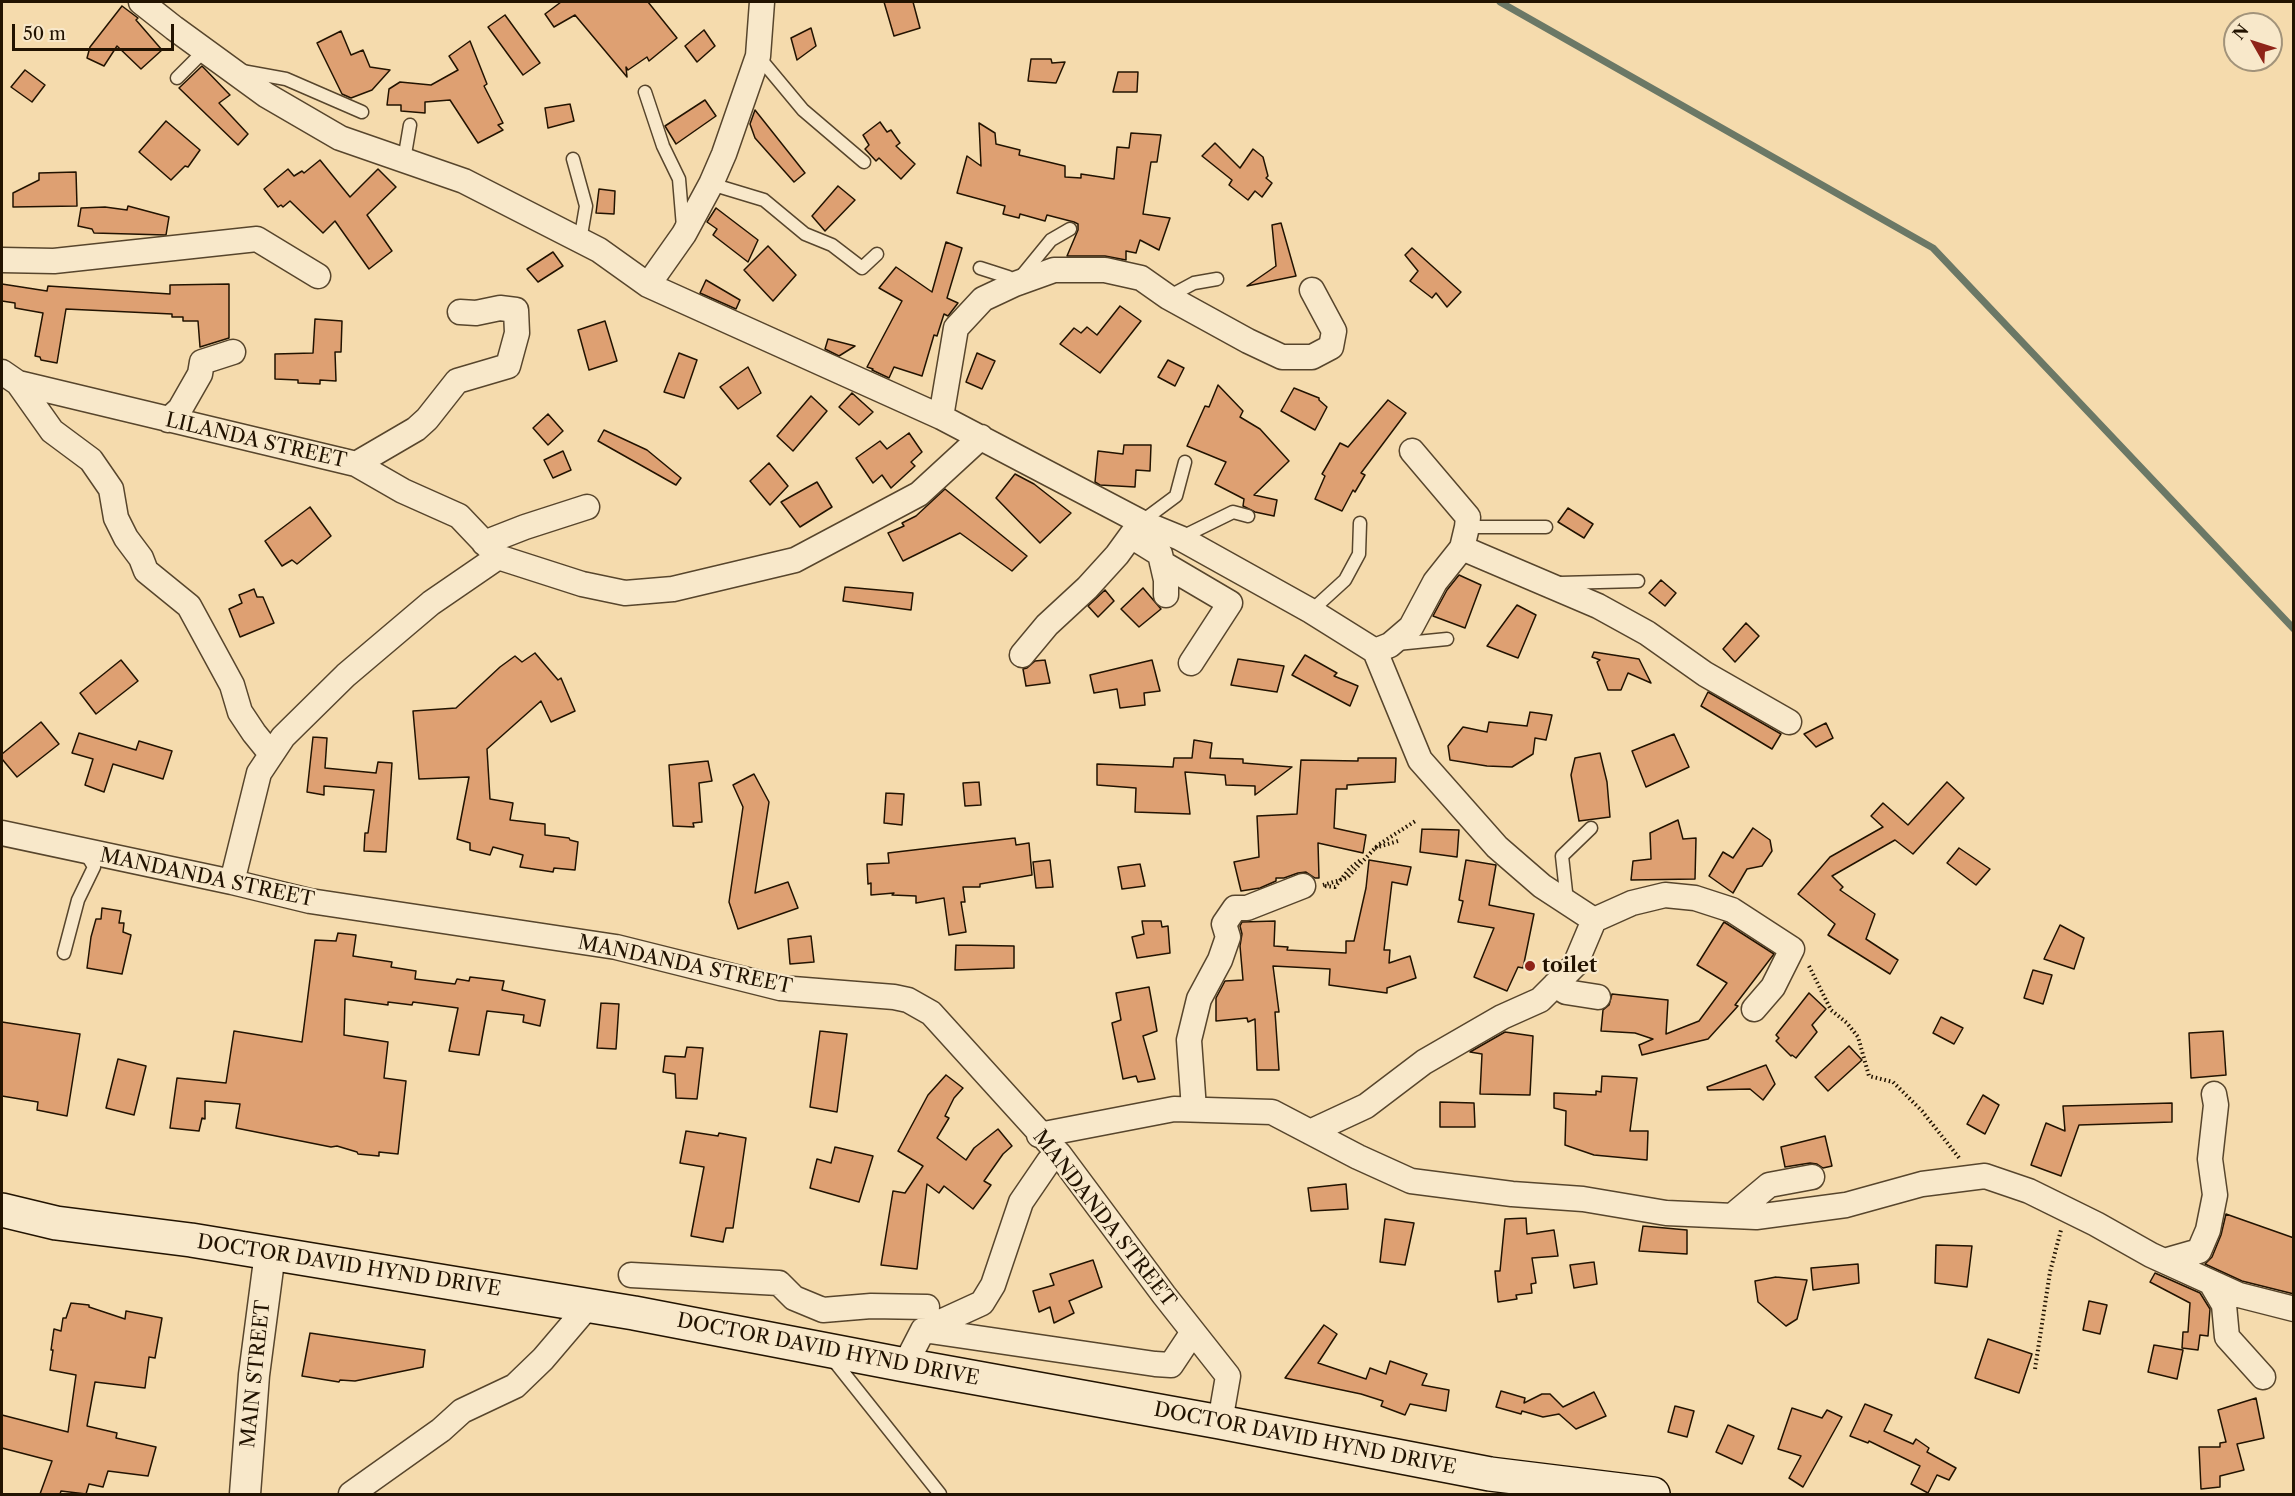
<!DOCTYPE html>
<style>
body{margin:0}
#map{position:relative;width:2295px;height:1496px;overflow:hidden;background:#f5dbad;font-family:"Libre Caslon Text",serif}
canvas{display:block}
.frame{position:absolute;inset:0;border:3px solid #221301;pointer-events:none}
.north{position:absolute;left:2223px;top:12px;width:60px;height:60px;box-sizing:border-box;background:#f8e8ca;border:2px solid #a2937a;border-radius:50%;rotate:309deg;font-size:16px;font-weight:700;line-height:24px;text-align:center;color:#221301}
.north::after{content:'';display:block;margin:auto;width:21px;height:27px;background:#8f2418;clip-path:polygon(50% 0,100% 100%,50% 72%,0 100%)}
.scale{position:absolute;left:12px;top:24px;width:162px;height:27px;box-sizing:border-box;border:3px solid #221301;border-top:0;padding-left:8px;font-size:18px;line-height:21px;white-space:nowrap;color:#221301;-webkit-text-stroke:4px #f8e8ca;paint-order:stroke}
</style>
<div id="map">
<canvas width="2295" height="1496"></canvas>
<div class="frame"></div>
<div class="north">N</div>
<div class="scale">50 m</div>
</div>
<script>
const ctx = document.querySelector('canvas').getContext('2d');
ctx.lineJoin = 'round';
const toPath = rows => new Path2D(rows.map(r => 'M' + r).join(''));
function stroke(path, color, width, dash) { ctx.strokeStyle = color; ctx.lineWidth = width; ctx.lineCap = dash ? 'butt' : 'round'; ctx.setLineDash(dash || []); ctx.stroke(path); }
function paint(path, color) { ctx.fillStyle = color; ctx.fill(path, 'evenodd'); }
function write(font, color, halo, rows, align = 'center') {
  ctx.font = font + ' "Libre Caslon Text",serif'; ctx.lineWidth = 4.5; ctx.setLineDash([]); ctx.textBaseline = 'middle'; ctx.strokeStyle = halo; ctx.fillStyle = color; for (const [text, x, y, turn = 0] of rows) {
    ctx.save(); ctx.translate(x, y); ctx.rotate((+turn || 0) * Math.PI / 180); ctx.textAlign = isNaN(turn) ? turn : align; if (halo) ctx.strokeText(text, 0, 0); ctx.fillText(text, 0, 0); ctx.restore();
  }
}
stroke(toPath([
 [1500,2,1933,248,2294,629]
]), '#6b7866', 7);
const building = toPath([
 [561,2,648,2,677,38,649,61,647,57,628,70,626,67,627,77,575,15,554,27,545,14,561,2],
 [884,2,913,2,920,28,894,36,884,2],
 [122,6,138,18,136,20,162,50,141,69,117,46,104,66,87,58,90,47,122,6],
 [505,15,540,63,523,75,488,27,505,15],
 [811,28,816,46,797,60,791,38,811,28],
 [704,30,715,46,697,62,685,46,704,30],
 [341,31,351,55,363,50,370,67,390,70,372,90,351,98,342,94,317,43,341,31],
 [470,41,487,84,484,86,503,123,498,125,503,130,478,143,450,100,425,102,425,113,401,111,401,105,387,105,389,89,400,82,431,85,458,70,449,56,470,41],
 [1031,59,1051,59,1052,63,1065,62,1056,83,1028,81,1031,59],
 [202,66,230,95,219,103,248,134,238,145,179,88,202,66],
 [25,70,45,85,32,102,11,87,25,70],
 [1118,72,1138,72,1137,92,1113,92,1118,72],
 [705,100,716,116,676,144,665,126,705,100],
 [570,104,574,121,548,128,545,108,570,104],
 [755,110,805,173,794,182,755,138,750,124,755,110],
 [166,121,200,150,188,167,185,166,171,180,139,152,166,121],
 [880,122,887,132,891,130,900,143,896,146,915,164,901,179,879,158,876,161,865,149,869,145,863,135,880,122],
 [979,123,995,133,996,144,1020,150,1019,155,1065,166,1065,177,1081,178,1081,174,1114,179,1117,147,1129,148,1131,133,1161,135,1157,162,1151,162,1143,214,1170,218,1159,250,1140,240,1136,253,1126,251,1126,260,1105,256,1067,256,1078,230,1078,224,1074,222,1047,215,1045,221,1020,214,1019,218,1003,214,1005,206,957,193,967,156,981,166,979,123],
 [1215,143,1240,168,1253,149,1263,157,1268,176,1266,178,1272,183,1262,197,1255,191,1248,200,1229,185,1232,180,1202,156,1215,143],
 [320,160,350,197,378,169,396,187,367,215,392,251,369,269,335,221,323,233,290,201,283,207,281,205,278,207,264,189,288,169,294,176,302,171,304,173,320,160],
 [76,172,77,206,13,207,13,193,39,180,39,173,76,172],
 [838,186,855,200,825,231,812,216,838,186],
 [599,189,615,191,614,214,596,213,599,189],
 [128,206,169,217,166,235,94,233,92,229,78,226,81,208,105,207,127,210,128,206],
 [716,208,758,240,748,262,713,235,717,229,707,222,716,208],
 [1281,223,1296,276,1247,286,1276,266,1272,225,1281,223],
 [946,242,962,248,947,298,958,303,948,316,944,314,937,336,934,335,922,376,894,367,889,378,872,370,873,369,867,367,902,301,879,288,896,267,932,292,946,242],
 [768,246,796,275,773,301,744,270,768,246],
 [1412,248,1461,292,1447,307,1436,293,1432,298,1410,281,1418,271,1405,255,1412,248],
 [553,252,563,266,538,282,527,269,553,252],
 [706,280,740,300,736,309,700,293,706,280],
 [2,284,47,291,48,286,170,294,170,285,229,284,229,338,200,347,198,321,183,321,183,317,172,317,172,314,66,309,57,363,41,360,40,357,35,356,43,313,15,308,15,303,2,301,2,284],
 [1120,306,1141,321,1100,373,1060,344,1074,328,1081,333,1087,327,1097,335,1120,306],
 [315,319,342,321,341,352,335,352,336,381,320,380,320,384,298,383,298,380,275,379,275,354,313,353,315,319],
 [605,321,617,361,589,370,578,330,605,321],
 [828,339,855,346,839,356,825,349,828,339],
 [679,353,697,360,684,398,664,392,679,353],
 [977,353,995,361,982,389,966,382,977,353],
 [1168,360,1184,368,1175,386,1158,377,1168,360],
 [748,367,761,393,738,409,720,387,748,367],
 [1218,385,1243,411,1240,417,1260,429,1289,461,1254,495,1277,500,1274,516,1255,512,1243,506,1244,499,1215,484,1226,462,1187,446,1205,406,1209,407,1218,385],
 [1294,388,1319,398,1319,400,1327,407,1315,430,1281,411,1294,388],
 [852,393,873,412,859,425,839,407,852,393],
 [811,396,827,411,793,451,777,436,811,396],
 [1388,400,1406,413,1361,473,1365,475,1355,492,1353,490,1342,511,1315,499,1325,476,1322,474,1340,443,1348,447,1388,400],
 [548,414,563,431,548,445,533,428,548,414],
 [604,430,647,450,681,478,676,485,598,441,604,430],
 [909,433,922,452,911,462,915,466,891,488,882,475,873,483,856,458,880,441,887,449,909,433],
 [1124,445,1151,445,1150,471,1136,470,1135,487,1100,485,1095,482,1098,451,1123,454,1124,445],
 [563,451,571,470,553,478,544,460,563,451],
 [769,463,788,486,770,505,750,481,769,463],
 [1015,474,1034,484,1071,513,1040,543,996,498,1015,474],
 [817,482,832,507,800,527,781,502,817,482],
 [945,489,1027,556,1012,571,960,533,903,561,888,533,904,526,902,523,916,516,945,489],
 [310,507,331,536,297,564,292,560,282,566,265,541,310,507],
 [1568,508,1593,524,1584,538,1558,522,1568,508],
 [1459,575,1481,585,1465,628,1433,616,1447,590,1459,575],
 [1661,580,1676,593,1665,606,1649,593,1661,580],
 [845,587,913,593,911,610,843,601,845,587],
 [1143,588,1161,609,1139,627,1121,609,1143,588],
 [254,589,257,597,263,597,274,623,240,637,229,609,242,603,239,595,254,589],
 [1105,590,1114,601,1098,617,1088,606,1105,590],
 [1517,605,1536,615,1518,658,1487,646,1517,605],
 [1746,623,1759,636,1735,662,1723,649,1746,623],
 [1594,652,1639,659,1651,683,1628,673,1621,690,1608,690,1597,662,1600,660,1592,657,1594,652],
 [535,653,558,680,561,678,575,711,551,722,541,701,487,749,490,799,513,803,510,820,545,824,545,835,569,838,570,840,578,842,575,870,554,868,553,872,520,867,523,855,493,847,490,855,470,850,470,843,457,839,469,777,419,779,413,711,456,708,500,667,515,656,522,662,535,653],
 [1305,655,1337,673,1334,676,1358,686,1350,706,1292,675,1305,655],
 [1238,659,1284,666,1277,692,1231,685,1238,659],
 [121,660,138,681,96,714,80,693,121,660],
 [1045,660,1050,683,1026,686,1023,669,1027,668,1035,661,1045,660],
 [1152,660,1160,691,1144,693,1145,705,1120,708,1117,689,1094,693,1090,675,1152,660],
 [1708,692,1781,734,1772,749,1701,706,1708,692],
 [1530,712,1552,715,1546,740,1535,738,1533,754,1512,767,1487,766,1450,760,1448,746,1463,727,1487,732,1489,722,1527,726,1530,712],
 [41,722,59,744,17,777,2,759,2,754,41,722],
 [1826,723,1833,738,1816,747,1804,734,1826,723],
 [79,733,136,750,139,741,172,751,163,779,113,764,104,792,85,785,93,759,72,753,79,733],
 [1674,734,1689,767,1646,787,1632,751,1674,734],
 [313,737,327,738,325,768,376,773,378,762,392,763,386,852,364,851,365,833,368,833,374,790,324,786,324,795,307,792,313,737],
 [1194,740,1212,743,1210,758,1243,759,1243,763,1292,767,1255,795,1255,786,1226,785,1225,775,1185,772,1190,814,1135,812,1136,788,1097,785,1097,764,1173,767,1174,758,1192,758,1194,740],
 [1600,753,1607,782,1610,817,1579,821,1571,775,1575,758,1600,753],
 [1358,758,1396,758,1395,782,1347,785,1347,789,1336,789,1334,828,1366,835,1363,853,1318,843,1319,878,1315,878,1306,872,1298,873,1284,878,1276,878,1276,881,1260,888,1241,891,1234,862,1259,857,1257,816,1297,814,1301,760,1358,761,1358,758],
 [708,761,712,781,699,783,702,822,693,823,694,827,673,826,669,765,708,761],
 [754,774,769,802,755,893,788,882,798,908,738,929,729,902,743,807,733,785,754,774],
 [979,782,981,805,965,806,963,783,979,782],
 [1947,782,1964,798,1913,854,1895,840,1832,876,1843,887,1840,890,1875,914,1866,939,1898,960,1890,974,1828,935,1835,924,1798,894,1830,857,1883,827,1871,816,1883,803,1908,825,1947,782],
 [886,793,904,794,902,825,884,823,886,793],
 [1678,820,1683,839,1696,838,1695,879,1631,880,1633,861,1651,859,1650,833,1678,820],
 [1753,828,1770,840,1772,851,1762,866,1747,869,1733,893,1709,876,1723,852,1733,858,1753,828],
 [1422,829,1459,830,1457,857,1420,852,1422,829],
 [1015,838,1016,845,1029,843,1032,875,980,884,980,887,963,887,965,902,961,902,966,932,949,935,944,898,916,903,916,896,892,895,894,893,871,895,871,883,868,884,867,864,889,863,888,853,1015,838],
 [1959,848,1990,869,1976,885,1947,863,1959,848],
 [1050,860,1053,887,1036,888,1033,862,1050,860],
 [1369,860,1411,867,1407,885,1392,882,1384,950,1390,950,1389,963,1410,956,1416,978,1387,988,1387,993,1329,985,1330,969,1273,966,1279,1012,1275,1012,1279,1070,1257,1070,1255,1019,1248,1022,1247,1018,1216,1021,1216,998,1225,981,1243,980,1240,946,1242,934,1240,926,1242,922,1275,921,1274,946,1288,947,1287,950,1346,953,1346,941,1354,941,1366,888,1369,860],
 [1466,860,1496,865,1489,905,1534,914,1523,968,1518,967,1507,991,1474,977,1494,928,1458,922,1463,901,1459,900,1466,860],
 [1140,864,1145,886,1122,889,1118,867,1140,864],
 [102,908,121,911,119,923,124,923,123,932,131,935,122,974,87,968,91,937,96,919,101,919,102,908],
 [1142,921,1161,921,1162,927,1168,926,1170,953,1137,958,1132,937,1144,934,1142,921],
 [1724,922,1774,954,1735,1005,1738,1006,1708,1039,1642,1055,1639,1045,1653,1039,1635,1033,1601,1031,1603,1010,1609,1005,1612,994,1668,1000,1666,1034,1699,1021,1727,983,1697,965,1724,922],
 [2060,925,2084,938,2074,969,2044,959,2060,925],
 [338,933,356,935,353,956,392,962,391,967,416,971,415,979,455,984,457,979,469,981,470,977,504,981,502,990,545,1000,540,1026,523,1022,524,1015,487,1011,479,1055,449,1051,458,1008,413,1002,412,1005,388,1002,388,1005,345,999,344,1035,388,1042,384,1078,406,1081,398,1154,379,1152,379,1156,358,1154,357,1152,337,1146,331,1147,236,1128,240,1104,205,1101,205,1119,202,1118,199,1131,170,1128,177,1078,226,1083,234,1031,302,1042,315,940,336,941,338,933],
 [811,936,814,962,790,964,788,939,811,936],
 [956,945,1014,946,1014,968,955,970,956,945],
 [2033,970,2052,975,2043,1004,2024,998,2033,970],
 [1149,987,1157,1031,1143,1036,1155,1079,1138,1082,1136,1076,1123,1079,1112,1023,1121,1020,1116,993,1149,987],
 [1809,993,1826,1009,1812,1025,1817,1032,1796,1058,1792,1055,1791,1056,1776,1041,1779,1038,1776,1035,1809,993],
 [601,1003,619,1004,616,1049,597,1048,601,1003],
 [1941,1017,1963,1028,1954,1044,1933,1033,1941,1017],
 [2,1022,80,1034,67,1116,37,1110,38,1102,2,1096,2,1022],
 [820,1031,847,1034,837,1112,810,1107,820,1031],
 [2223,1031,2226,1075,2191,1078,2189,1033,2223,1031],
 [1505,1032,1533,1036,1530,1095,1480,1094,1482,1054,1470,1052,1505,1032],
 [1849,1046,1862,1060,1828,1091,1815,1077,1849,1046],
 [687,1047,703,1048,697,1099,676,1098,675,1074,663,1072,665,1056,685,1057,687,1047],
 [118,1059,146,1066,134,1115,106,1108,118,1059],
 [1766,1065,1775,1084,1763,1100,1750,1089,1708,1090,1707,1087,1766,1065],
 [946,1075,963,1088,954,1098,945,1116,949,1118,937,1138,966,1160,974,1148,998,1129,1012,1146,1003,1154,984,1181,991,1185,973,1209,944,1186,939,1193,927,1184,917,1269,881,1265,893,1191,905,1193,923,1166,898,1151,928,1095,946,1075],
 [1602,1076,1637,1078,1630,1131,1648,1131,1647,1160,1594,1155,1565,1145,1566,1111,1554,1108,1554,1093,1596,1095,1596,1091,1601,1092,1602,1076],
 [1983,1095,1999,1105,1985,1134,1967,1124,1983,1095],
 [1440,1102,1474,1103,1475,1127,1440,1127,1440,1102],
 [2172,1103,2172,1122,2079,1125,2061,1176,2031,1165,2046,1123,2065,1131,2063,1106,2172,1103],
 [686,1131,718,1136,719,1133,746,1138,733,1228,726,1228,723,1242,691,1236,704,1167,680,1163,686,1131],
 [1825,1136,1832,1166,1823,1168,1817,1164,1810,1163,1785,1167,1781,1147,1825,1136],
 [835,1147,873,1156,859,1202,810,1188,817,1159,831,1163,835,1147],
 [1346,1184,1348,1209,1311,1211,1308,1188,1346,1184],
 [2226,1214,2294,1238,2294,1294,2242,1281,2205,1264,2212,1257,2221,1235,2226,1214],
 [1526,1218,1527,1234,1554,1230,1558,1256,1532,1258,1536,1283,1531,1284,1532,1293,1516,1295,1517,1299,1498,1302,1495,1271,1500,1271,1505,1219,1526,1218],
 [1385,1219,1414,1223,1405,1265,1380,1262,1385,1219],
 [1643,1226,1687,1230,1687,1254,1639,1251,1643,1226],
 [1936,1245,1972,1246,1967,1287,1935,1283,1936,1245],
 [1093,1260,1102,1287,1069,1301,1074,1313,1054,1323,1050,1307,1039,1312,1033,1291,1054,1285,1050,1274,1093,1260],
 [1594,1262,1597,1284,1574,1288,1570,1265,1594,1262],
 [1858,1264,1859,1283,1813,1290,1811,1268,1858,1264],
 [2155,1273,2200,1293,2210,1309,2208,1336,2200,1335,2198,1350,2182,1348,2183,1332,2188,1332,2190,1303,2150,1282,2155,1273],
 [1776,1277,1807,1280,1797,1319,1786,1326,1758,1302,1755,1281,1776,1277],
 [2089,1301,2107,1305,2100,1334,2083,1330,2089,1301],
 [71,1303,89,1305,89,1307,125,1319,126,1311,162,1318,155,1358,149,1357,145,1388,95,1382,87,1426,117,1433,116,1438,156,1447,148,1476,108,1471,103,1487,89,1484,86,1494,61,1491,60,1494,40,1494,52,1461,2,1448,2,1415,68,1432,76,1375,50,1370,53,1350,51,1350,54,1329,61,1331,63,1318,66,1318,71,1303],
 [1324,1325,1337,1334,1318,1363,1366,1379,1370,1368,1386,1374,1390,1361,1427,1374,1422,1385,1449,1390,1446,1411,1410,1404,1405,1415,1381,1406,1383,1401,1361,1394,1285,1378,1324,1325],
 [310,1333,425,1350,423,1367,355,1381,340,1380,339,1382,302,1376,310,1333],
 [1988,1339,2032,1354,2019,1393,1975,1378,1988,1339],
 [2154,1345,2183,1350,2177,1379,2148,1372,2154,1345],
 [1501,1391,1525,1398,1524,1403,1542,1394,1550,1394,1563,1407,1594,1392,1606,1416,1576,1429,1559,1414,1543,1417,1522,1411,1521,1414,1496,1407,1501,1391],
 [2256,1398,2264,1438,2237,1444,2244,1470,2220,1476,2220,1487,2201,1489,2199,1447,2220,1447,2220,1443,2226,1442,2218,1410,2256,1398],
 [1865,1404,1892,1415,1884,1431,1913,1444,1916,1439,1929,1448,1927,1452,1956,1468,1949,1480,1937,1475,1928,1493,1911,1484,1920,1466,1869,1441,1868,1443,1850,1436,1865,1404],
 [1675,1406,1694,1411,1687,1437,1668,1432,1675,1406],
 [1792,1408,1822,1418,1827,1410,1842,1417,1803,1487,1789,1478,1801,1456,1778,1449,1792,1408],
 [1728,1425,1754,1436,1742,1464,1716,1452,1728,1425]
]);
paint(building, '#dea072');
stroke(building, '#221301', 1.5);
const service = toPath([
 [758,56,803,110,864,162],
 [242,71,286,79,362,112],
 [177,78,205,50],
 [645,92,663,146,679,179,683,227],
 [573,159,586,206,580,241],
 [404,160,410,125],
 [711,184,764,200,805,234,832,245,862,268,877,254],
 [980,268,1008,277,1015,284,1051,240,1070,229],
 [1168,297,1194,283,1217,279],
 [1141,522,1176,496,1185,462],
 [1467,527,1546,527],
 [1180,538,1233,512,1248,516],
 [1560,583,1638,581],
 [1311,611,1345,580,1359,554,1360,523],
 [1397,644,1447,639],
 [1567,901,1562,856,1591,828],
 [64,953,78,900,94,867,85,852],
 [831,1357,940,1494]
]);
const minor = toPath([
 [141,2,174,28,266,95,340,138,464,181,599,250,648,285,941,417,1141,522,1180,538,1311,611,1375,651,1390,645,1411,627,1435,582,1462,548,1467,527,1468,517,1412,451],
 [2,260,54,261,257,239,318,276],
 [648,285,684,234,711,184,724,154,758,56,762,2],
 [2,372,18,383,356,464,403,491,459,516,498,557,582,584,625,593,673,589,795,560,919,494,981,437],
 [18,383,52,431,91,460,111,489,116,518,126,538,141,558,146,571,189,606,232,685,240,712,254,733,271,754],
 [941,417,956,328,983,299,1015,284,1054,270,1105,270,1141,278,1168,297,1248,341,1282,357,1312,357,1331,347,1334,331,1312,290],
 [168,420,180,409,200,374,202,362,233,352],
 [356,464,416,429,427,419,457,381,508,366,517,333,516,310,500,308,476,313,460,312],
 [1131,536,1160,554,1166,580,1166,595],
 [484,543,525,527,587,507],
 [1462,548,1598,606,1647,633,1705,674,1789,722],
 [1162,563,1230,603,1191,663],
 [1375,651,1420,760,1497,847,1542,886,1594,920],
 [1022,655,1047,625,1087,588,1117,555,1141,522],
 [2,833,232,882,310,901,616,947,780,988,894,997,908,1000,931,1013,1059,1154,1164,1295,1228,1376,1220,1422],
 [232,882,259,773,283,737,346,675,431,603,498,557],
 [1555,985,1566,992,1598,997],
 [1194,1109,1189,1040,1199,999,1220,960,1228,937,1224,924,1235,908,1247,908,1303,886],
 [1310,1132,1366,1106,1424,1062,1502,1017,1540,1000,1575,965,1594,920,1632,903,1665,895,1695,898,1732,910,1792,949,1773,987,1754,1009],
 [1039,1135,1174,1109,1272,1112,1358,1157,1411,1181,1512,1194,1583,1199,1666,1213,1756,1217,1846,1205,1922,1184,1985,1176,2029,1191,2096,1224,2151,1255,2239,1295,2294,1309],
 [1732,1216,1769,1185,1812,1177],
 [2164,1261,2199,1251,2208,1230,2215,1195,2210,1159,2216,1105,2214,1094],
 [631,1275,779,1283,794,1298,823,1310,871,1306,927,1307],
 [2211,1283,2224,1305,2227,1337,2263,1377],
 [923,1330,1155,1364,1171,1365,1193,1332],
 [905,1365,923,1330,982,1303,993,1285,1021,1202,1049,1161,1059,1154],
 [351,1494,441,1430,462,1411,515,1386,543,1359,589,1305]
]);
const tertiary = toPath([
 [245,1494,254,1375,270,1253]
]);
const secondary = toPath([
 [2,1210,56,1223,191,1240,634,1313,905,1365,1220,1422,1490,1474,1653,1494]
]);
stroke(service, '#57452c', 15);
stroke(minor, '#57452c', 27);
stroke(tertiary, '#57452c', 33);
stroke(secondary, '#221301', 36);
stroke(toPath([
 [1375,848,1398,841],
 [1323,885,1347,878,1378,845,1417,820],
 [1325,886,1335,887,1350,868,1362,859],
 [1809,966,1831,1010,1847,1023,1858,1037,1869,1076,1893,1082,1922,1111,1960,1159],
 [2035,1369,2050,1272,2061,1230]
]), '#221301', 4, [1.5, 3]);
stroke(service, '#f8e8ca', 12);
stroke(minor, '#f8e8ca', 24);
stroke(tertiary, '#f8e8ca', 30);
stroke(secondary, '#f8e8ca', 33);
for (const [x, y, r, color] of [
 [1530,966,6,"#8f2418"]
]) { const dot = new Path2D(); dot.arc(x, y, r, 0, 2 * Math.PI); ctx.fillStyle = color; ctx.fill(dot); stroke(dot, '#f8e8ca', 2); }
write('20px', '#221301', '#f8e8ca', [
 ["LILANDA STREET",256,441,13],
 ["MANDANDA STREET",207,878,12],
 ["MANDANDA STREET",685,965,12],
 ["MANDANDA STREET",1104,1219,52],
 ["DOCTOR DAVID HYND DRIVE",349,1266,9],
 ["DOCTOR DAVID HYND DRIVE",828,1350,11],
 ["MAIN STREET",256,1374,-84],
 ["DOCTOR DAVID HYND DRIVE",1305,1439,11]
]);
write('bold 20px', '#221301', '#f8e8ca', [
 ["toilet",1542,966]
], 'left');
</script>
